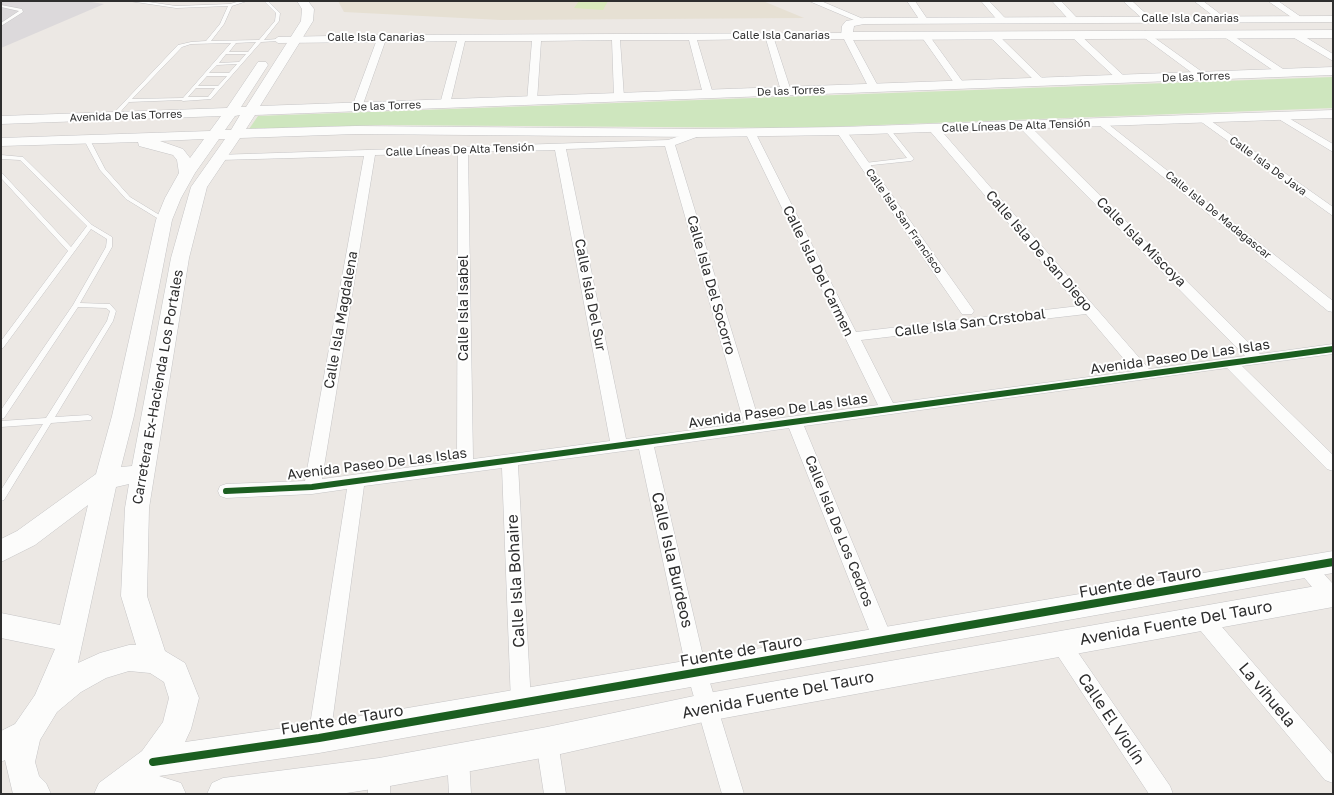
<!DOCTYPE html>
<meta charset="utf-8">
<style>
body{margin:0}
#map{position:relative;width:1334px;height:795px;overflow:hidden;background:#ece8e4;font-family:"Golos Text",sans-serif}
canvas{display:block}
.frame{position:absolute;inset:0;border:2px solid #2e2e2e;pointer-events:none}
</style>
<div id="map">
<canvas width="1334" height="795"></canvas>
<div class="frame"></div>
</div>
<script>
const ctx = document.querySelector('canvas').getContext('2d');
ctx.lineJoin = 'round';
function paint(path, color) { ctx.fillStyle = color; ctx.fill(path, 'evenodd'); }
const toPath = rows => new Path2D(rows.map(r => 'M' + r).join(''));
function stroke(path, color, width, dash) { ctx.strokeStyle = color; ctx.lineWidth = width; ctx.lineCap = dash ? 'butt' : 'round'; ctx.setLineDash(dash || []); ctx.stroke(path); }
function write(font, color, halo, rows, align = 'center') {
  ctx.font = font + ' "Golos Text",sans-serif'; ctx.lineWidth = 4; ctx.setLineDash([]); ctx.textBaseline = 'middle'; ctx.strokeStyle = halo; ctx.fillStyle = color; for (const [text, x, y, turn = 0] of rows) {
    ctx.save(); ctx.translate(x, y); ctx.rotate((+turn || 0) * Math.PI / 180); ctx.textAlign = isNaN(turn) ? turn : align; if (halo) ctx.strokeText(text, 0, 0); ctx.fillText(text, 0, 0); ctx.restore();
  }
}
paint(toPath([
 [1,1,85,1,104,4,1,48]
]), '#dcd9db');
paint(toPath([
 [338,1,763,1,804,18,501,20,344,12]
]), '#e6e0d3');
paint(toPath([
 [1333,77,1333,108,798,128,383,125,249,129,258,116]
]), '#cee6be');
paint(toPath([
 [579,1,608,1,603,10,574,8]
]), '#d9eabb');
const lane = toPath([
 [129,1,142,1,176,6,230,4,240,1,247,1,232,6,224,24,211,41,259,40,275,21,276,13,264,1,268,1,280,13,279,21,264,40,278,39,280,40,278,41,261,42,211,99,183,101,181,100,129,102,116,117,112,117,112,115,178,45,191,42,206,41,220,24,228,6,176,8,129,1],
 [256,42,248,52,229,52,236,43,256,42],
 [231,43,183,98,132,99,182,47,191,44,231,43],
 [226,54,246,54,239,62,219,63,226,54],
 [237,64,229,73,209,73,217,65,237,64],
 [207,76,227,76,218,86,198,86,207,76],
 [196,88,215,88,208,97,188,97,196,88],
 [1,5,22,9,23,12,1,26,1,23,19,11,1,7,1,5],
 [888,128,890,129,914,159,911,161,863,166,863,164,865,163,907,158,885,130,888,128],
 [84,137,89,138,105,169,130,197,166,219,166,221,162,221,126,199,100,170,83,138,84,137],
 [1,155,23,157,92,225,112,237,112,247,80,303,108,304,110,304,116,311,113,321,55,417,88,415,91,416,92,418,91,420,51,423,4,500,1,501,1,490,43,424,1,427,1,421,46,418,107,321,110,311,106,308,78,307,4,418,1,419,1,410,73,305,106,247,107,239,91,229,3,348,1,348,1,341,68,251,1,178,1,172,71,247,87,226,20,160,1,159,1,155]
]);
const street = toPath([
 [809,1,821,1,868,21,861,23,809,1],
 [907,1,915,1,928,20,927,22,921,22,907,1],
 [981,1,989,1,1005,18,1005,22,999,22,981,1],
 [1052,1,1061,1,1077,18,1077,22,1071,22,1052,1],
 [1123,1,1132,1,1152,19,1145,21,1123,1],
 [1194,1,1203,1,1227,19,1220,21,1194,1],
 [1268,1,1278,1,1304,19,1297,21,1268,1],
 [1145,31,1205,74,1205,78,1199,78,1142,36,1141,34,1145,31],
 [1226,31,1286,71,1286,75,1280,75,1223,36,1222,34,1226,31],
 [1291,32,1297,32,1333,54,1333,61,1291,36,1291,32],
 [847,33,851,36,879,88,877,90,871,90,869,88,844,39,774,39,791,91,786,94,781,91,766,39,697,40,713,94,708,97,703,94,689,40,620,40,624,97,619,100,614,97,612,40,541,41,537,101,532,104,527,101,532,41,465,41,450,104,445,107,440,104,457,41,385,42,362,107,357,110,352,107,376,42,278,43,274,40,278,37,382,35,847,33],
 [990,33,996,33,1044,80,1044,84,1038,84,990,37,990,33],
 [1072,33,1078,33,1125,77,1125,81,1119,81,1072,37,1072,33],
 [922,34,928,34,965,85,963,87,957,87,921,36,922,34],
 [1280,113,1333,144,1333,152,1277,118,1277,114,1280,113],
 [1204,116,1333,207,1333,216,1200,121,1199,119,1204,116],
 [1103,120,1333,301,1333,312,1328,311,1099,125,1099,121,1103,120],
 [1024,123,1028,124,1260,354,1333,344,1333,354,1242,366,1333,455,1333,471,1327,469,1227,368,804,426,893,640,890,646,883,649,876,646,873,640,789,428,654,447,707,673,744,794,722,794,687,673,639,449,518,465,531,703,528,710,521,713,514,710,511,703,502,468,364,486,330,738,327,746,319,749,311,746,308,738,347,489,312,494,226,498,220,496,218,491,220,486,226,484,305,481,364,156,220,160,215,157,216,155,668,140,694,131,702,131,702,135,675,145,759,421,878,405,745,132,746,130,754,130,755,132,856,332,1079,306,930,131,929,129,934,126,938,127,1149,369,1245,356,1020,128,1019,126,1024,123],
 [665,146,744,423,626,439,566,149,665,146],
 [555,150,610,441,473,459,468,152,555,150],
 [458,153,457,461,322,479,375,155,458,153],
 [1086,314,1134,371,893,403,861,340,1086,314],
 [841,128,845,129,972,308,974,311,972,314,962,314,836,131,841,128],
 [1306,559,1312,561,1333,584,1333,605,1326,603,1300,573,1297,567,1300,561,1306,559],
 [1202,609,1209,612,1333,755,1333,783,1325,780,1195,624,1192,618,1195,612,1202,609],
 [1061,635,1068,638,1170,786,1173,794,1149,794,1054,650,1051,644,1054,638,1061,635],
 [547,731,555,734,558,742,566,794,544,794,536,742,539,734,547,731],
 [458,747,466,750,469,758,471,794,449,794,447,758,450,750,458,747],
 [379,762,387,765,390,773,390,794,368,794,368,773,371,765,379,762]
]);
const secondary = toPath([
 [297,1,308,1,314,9,313,21,260,106,1333,67,1333,75,255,115,246,129,356,126,698,129,841,127,1333,110,1333,118,841,135,698,137,356,134,240,138,207,187,189,258,149,508,147,596,165,651,185,663,199,698,191,729,185,742,319,723,1333,551,1333,573,319,753,159,776,181,783,186,794,94,794,99,783,142,751,163,722,169,698,164,682,150,673,129,671,106,678,81,692,57,712,40,740,35,762,39,776,46,783,51,794,13,794,5,760,1,762,1,731,15,724,35,695,55,649,1,638,1,613,60,625,88,505,35,545,1,562,1,539,17,531,96,474,112,416,156,220,165,198,179,173,177,160,173,155,139,146,138,142,1,146,1,138,210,131,221,116,1,124,1,116,227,108,258,62,266,62,268,65,241,107,246,107,301,21,302,9,297,1],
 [240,115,231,130,225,130,235,116,240,115],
 [204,139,190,158,183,149,160,141,204,139],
 [219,139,225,139,191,187,171,258,132,466,121,467,134,416,172,220,181,198,195,173,219,139],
 [129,484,125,508,121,596,136,645,129,645,100,653,78,663,116,487,129,484],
 [1333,16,1333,22,864,24,854,26,853,32,1333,30,1333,38,847,40,841,36,842,26,846,21,864,18,1333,16],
 [1333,583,1333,607,708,721,547,757,379,788,340,794,207,794,212,783,223,778,379,758,547,727,708,693,1333,583]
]);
stroke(lane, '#c5c4c5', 1);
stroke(street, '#c5c4c5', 1);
stroke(secondary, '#c5c4c5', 1);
paint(lane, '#fcfcfb');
paint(street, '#fcfcfb');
paint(secondary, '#fcfcfb');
stroke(toPath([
 [226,491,312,487,1333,349]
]), '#1b5e20', 6);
stroke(toPath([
 [153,762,319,738,1333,562]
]), '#1b5e20', 8);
write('11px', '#2e2e2e', '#fff', [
 ["Calle Isla Canarias",1190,19],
 ["Calle Isla Canarias",781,36],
 ["Calle Isla Canarias",376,38],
 ["De las Torres",1196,77,-2],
 ["De las Torres",791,91,-2],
 ["De las Torres",387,106,-2],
 ["Avenida De las Torres",126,116,-2],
 ["Calle Líneas De Alta Tensión",1016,126,-2],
 ["Calle Líneas De Alta Tensión",460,150,-2],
 ["Calle Isla De Java",1268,166,36],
 ["Calle Isla De Madagascar",1218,215,39],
 ["Calle Isla San Francisco",904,221,55]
]);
write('14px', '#2e2e2e', '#fff', [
 ["Calle Isla Miscoya",1141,242,45],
 ["Calle Isla De San Diego",1039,251,49],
 ["Calle Isla Del Carmen",818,271,64],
 ["Calle Isla Del Socorro",711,285,74],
 ["Calle Isla Del Sur",590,295,79],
 ["Calle Isla Isabel",464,308,-90],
 ["Calle Isla Magdalena",341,320,-80],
 ["Calle Isla San Crstobal",970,323,-7],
 ["Avenida Paseo De Las Islas",1180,357,-8],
 ["Carretera Ex-Hacienda Los Portales",158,387,-80],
 ["Avenida Paseo De Las Islas",778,411,-8],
 ["Avenida Paseo De Las Islas",377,464,-7],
 ["Calle Isla De Los Cedros",839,531,68]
]);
write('16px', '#2e2e2e', '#fff', [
 ["Calle Isla Burdeos",672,560,77],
 ["Calle Isla Bohaire",516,581,-93],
 ["Fuente de Tauro",1140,582,-10],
 ["Avenida Fuente Del Tauro",1176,623,-10],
 ["Fuente de Tauro",741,651,-10],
 ["Avenida Fuente Del Tauro",778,695,-11],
 ["La vihuela",1267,695,50],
 ["Calle El Violín",1111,719,56],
 ["Fuente de Tauro",342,720,-9]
]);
</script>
